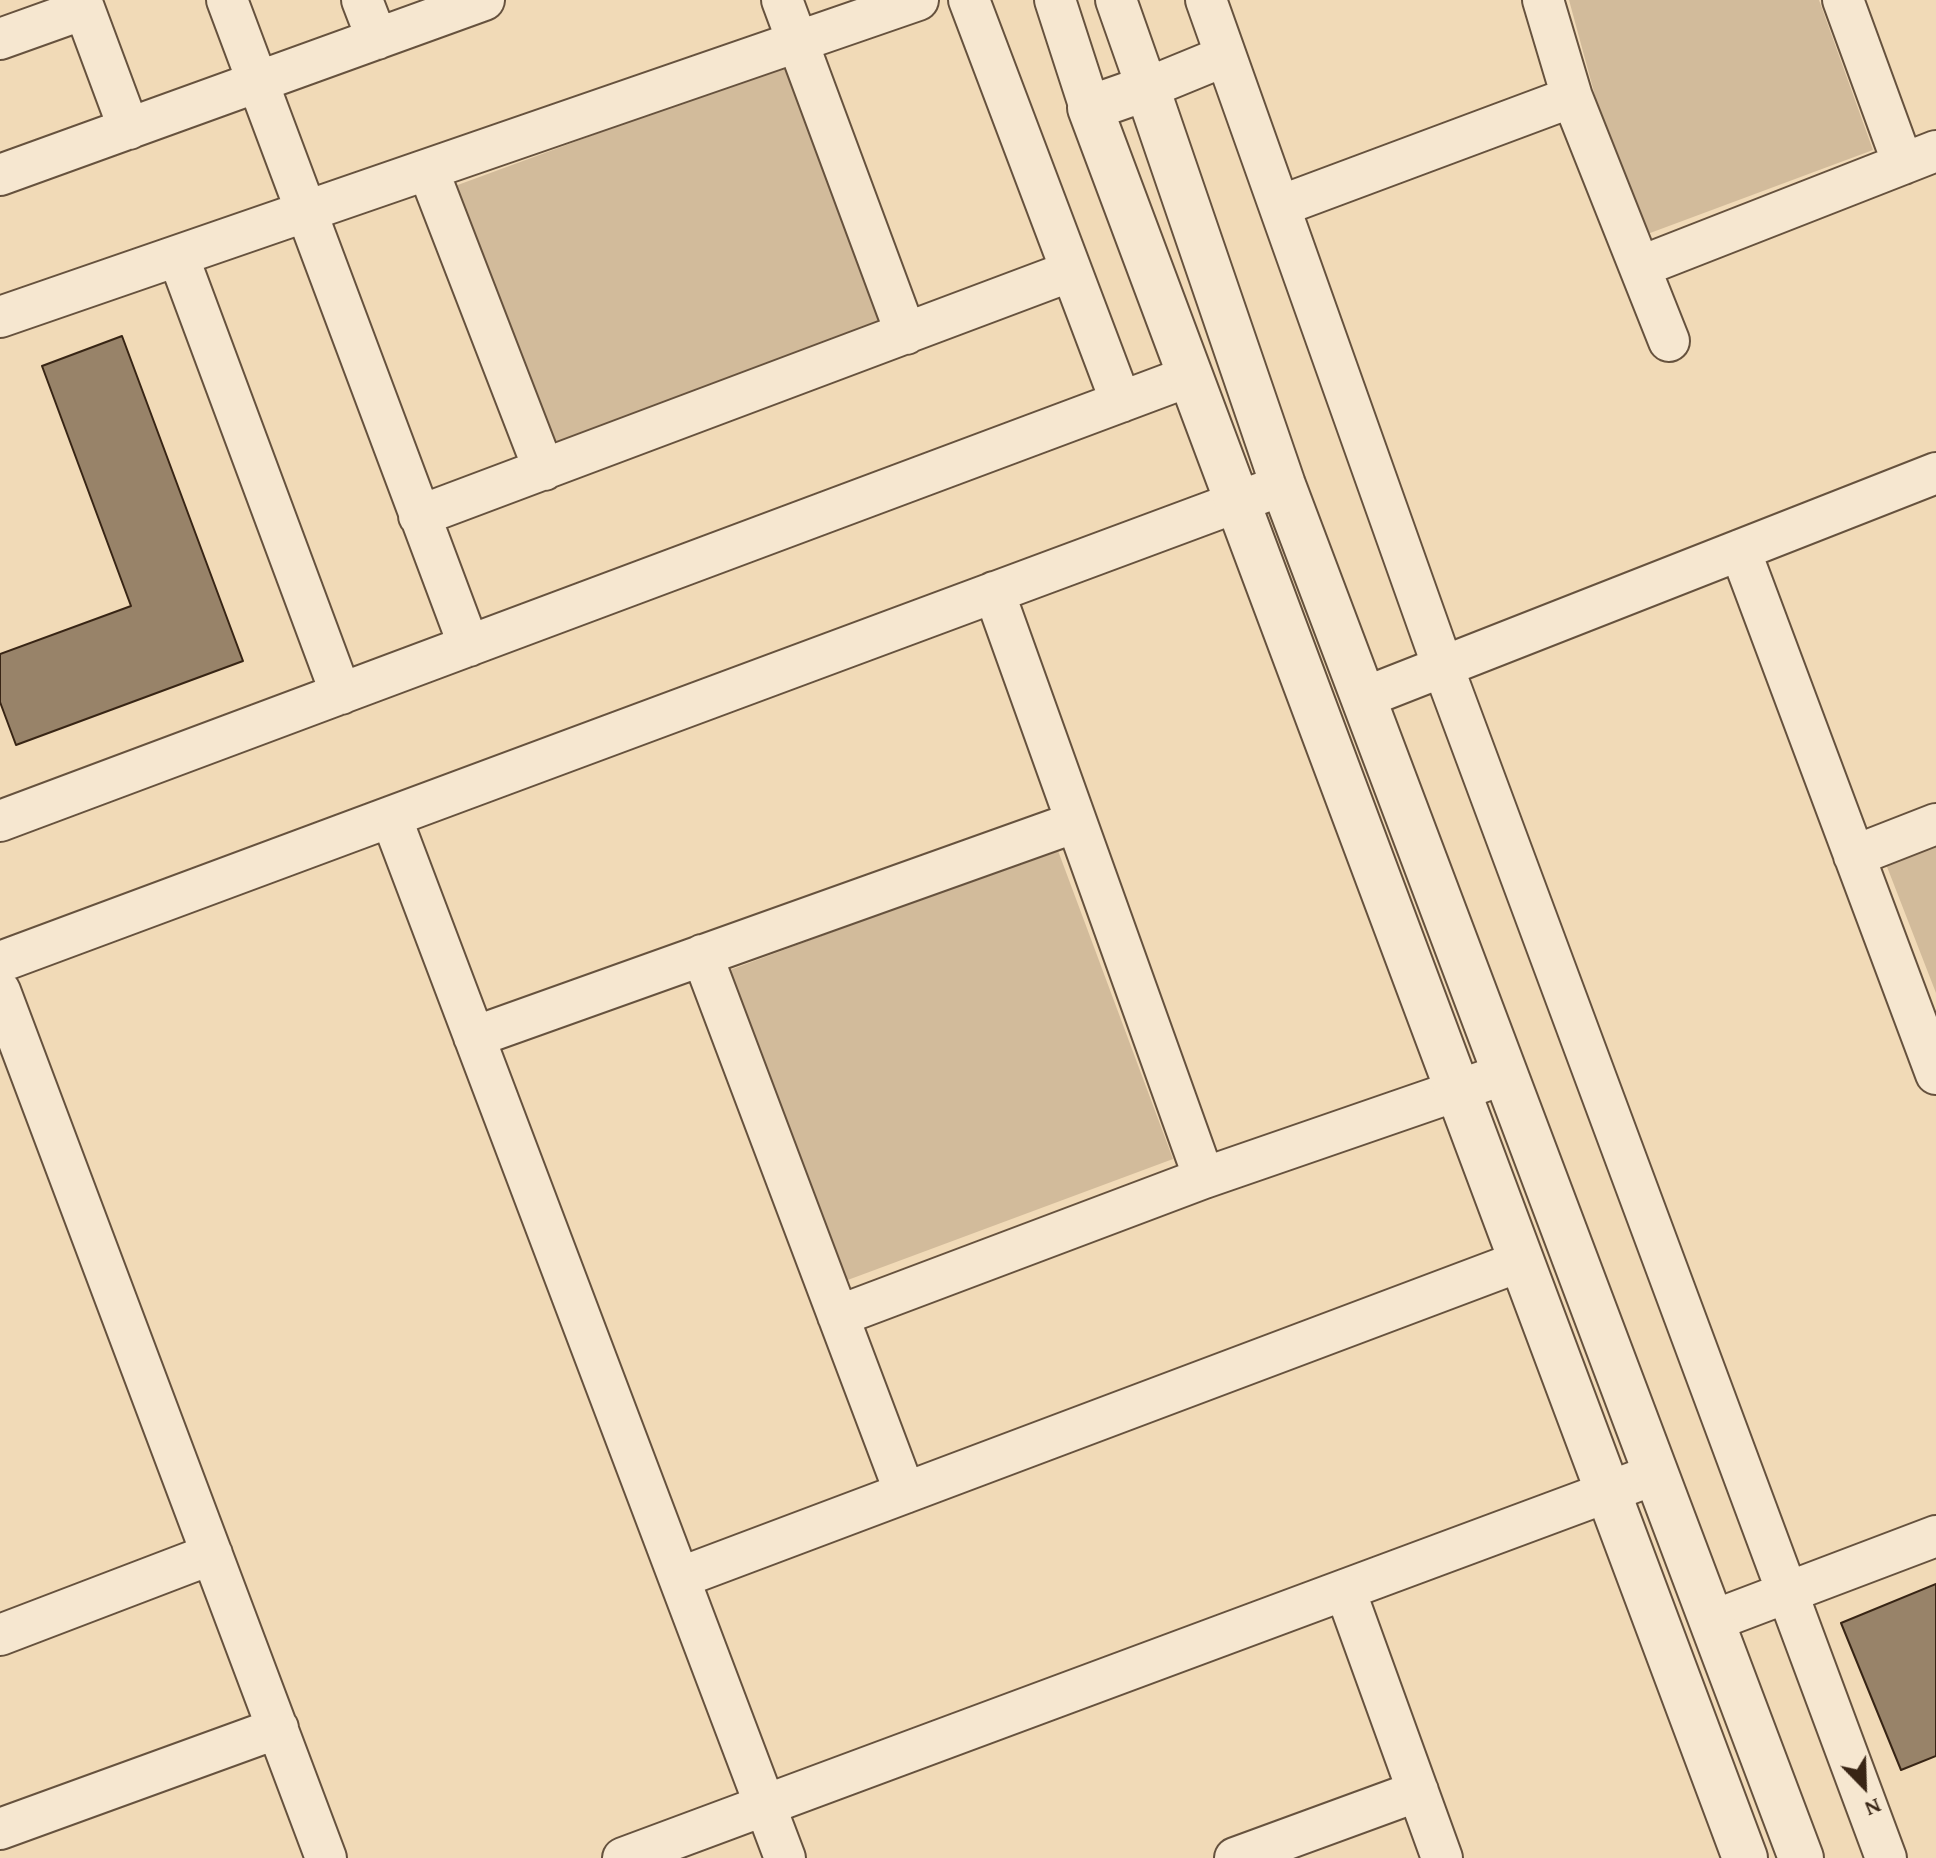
<!DOCTYPE html>
<style>
body{margin:0}
#map{position:relative;width:1936px;height:1858px;overflow:hidden;background:#f1dab7;font-family:"Gentium Book Plus",serif}
canvas{display:block}
.north{position:absolute;left:1824px;top:1746px;width:80px;height:80px;-webkit-text-stroke:6px #f6e7d0;paint-order:stroke;rotate:157deg;font-size:22px;font-weight:700;line-height:32px;text-align:center;color:#382515}
.north::after{content:'';display:block;margin:auto;width:28px;height:36px;background:#382515;clip-path:polygon(50% 0,100% 100%,50% 72%,0 100%)}
</style>
<div id="map">
<canvas width="1936" height="1858"></canvas>
<div class="north">N</div>
</div>
<script>
const ctx = document.querySelector('canvas').getContext('2d');
ctx.lineJoin = 'round';
function paint(path, color) { ctx.fillStyle = color; ctx.fill(path, 'evenodd'); }
const toPath = rows => new Path2D(rows.map(r => 'M' + r).join(''));
function stroke(path, color, width, dash) { ctx.strokeStyle = color; ctx.lineWidth = width; ctx.lineCap = dash ? 'butt' : 'round'; ctx.setLineDash(dash || []); ctx.stroke(path); }
paint(toPath([
 [1569,0,1819,0,1873,150,1634,239],
 [789,63,887,329,553,453,455,186],
 [1936,839,1936,993,1884,859],
 [1057,848,1173,1159,845,1281,730,970]
]), '#d2bb9b');
const building = toPath([
 [122,336,243,661,16,745,0,702,0,654,131,606,42,366,122,336],
 [1936,1584,1936,1756,1901,1770,1841,1623,1936,1584]
]);
paint(building, '#988369');
stroke(building, '#382515', 2);
const minor = toPath([
 [81,0,129,129],
 [227,0,469,646],
 [362,0,377,39],
 [782,0,906,334],
 [969,0,1121,402],
 [1055,0,1090,108],
 [1116,0,1147,88,1225,56],
 [1206,0,1443,667,1886,1858],
 [1543,0,1572,97,1669,341],
 [1843,0,1903,164],
 [0,39,84,9],
 [428,170,544,470],
 [0,175,484,0],
 [1280,206,1572,97],
 [178,256,341,694],
 [1642,266,1936,151],
 [0,317,918,0],
 [419,516,1071,271],
 [1740,550,1936,1074],
 [994,592,1204,1178],
 [1363,698,1936,473],
 [391,817,785,1858],
 [0,821,1190,376],
 [1854,856,1936,824],
 [702,955,905,1493],
 [0,962,1283,485],
 [0,991,326,1858],
 [474,1037,1076,822],
 [838,1316,1204,1178,1505,1074],
 [679,1578,1521,1261],
 [1345,1590,1442,1858],
 [1712,1621,1936,1536],
 [0,1635,212,1554],
 [0,1829,278,1728],
 [623,1858,1656,1474],
 [1235,1858,1418,1791]
]);
const tertiary = toPath([
 [1745,1858,1090,108,1147,88,1283,485,1801,1858]
]);
stroke(minor, '#66523e', 44);
stroke(tertiary, '#66523e', 48);
stroke(minor, '#f6e7d0', 40);
stroke(tertiary, '#f6e7d0', 44);
</script>
